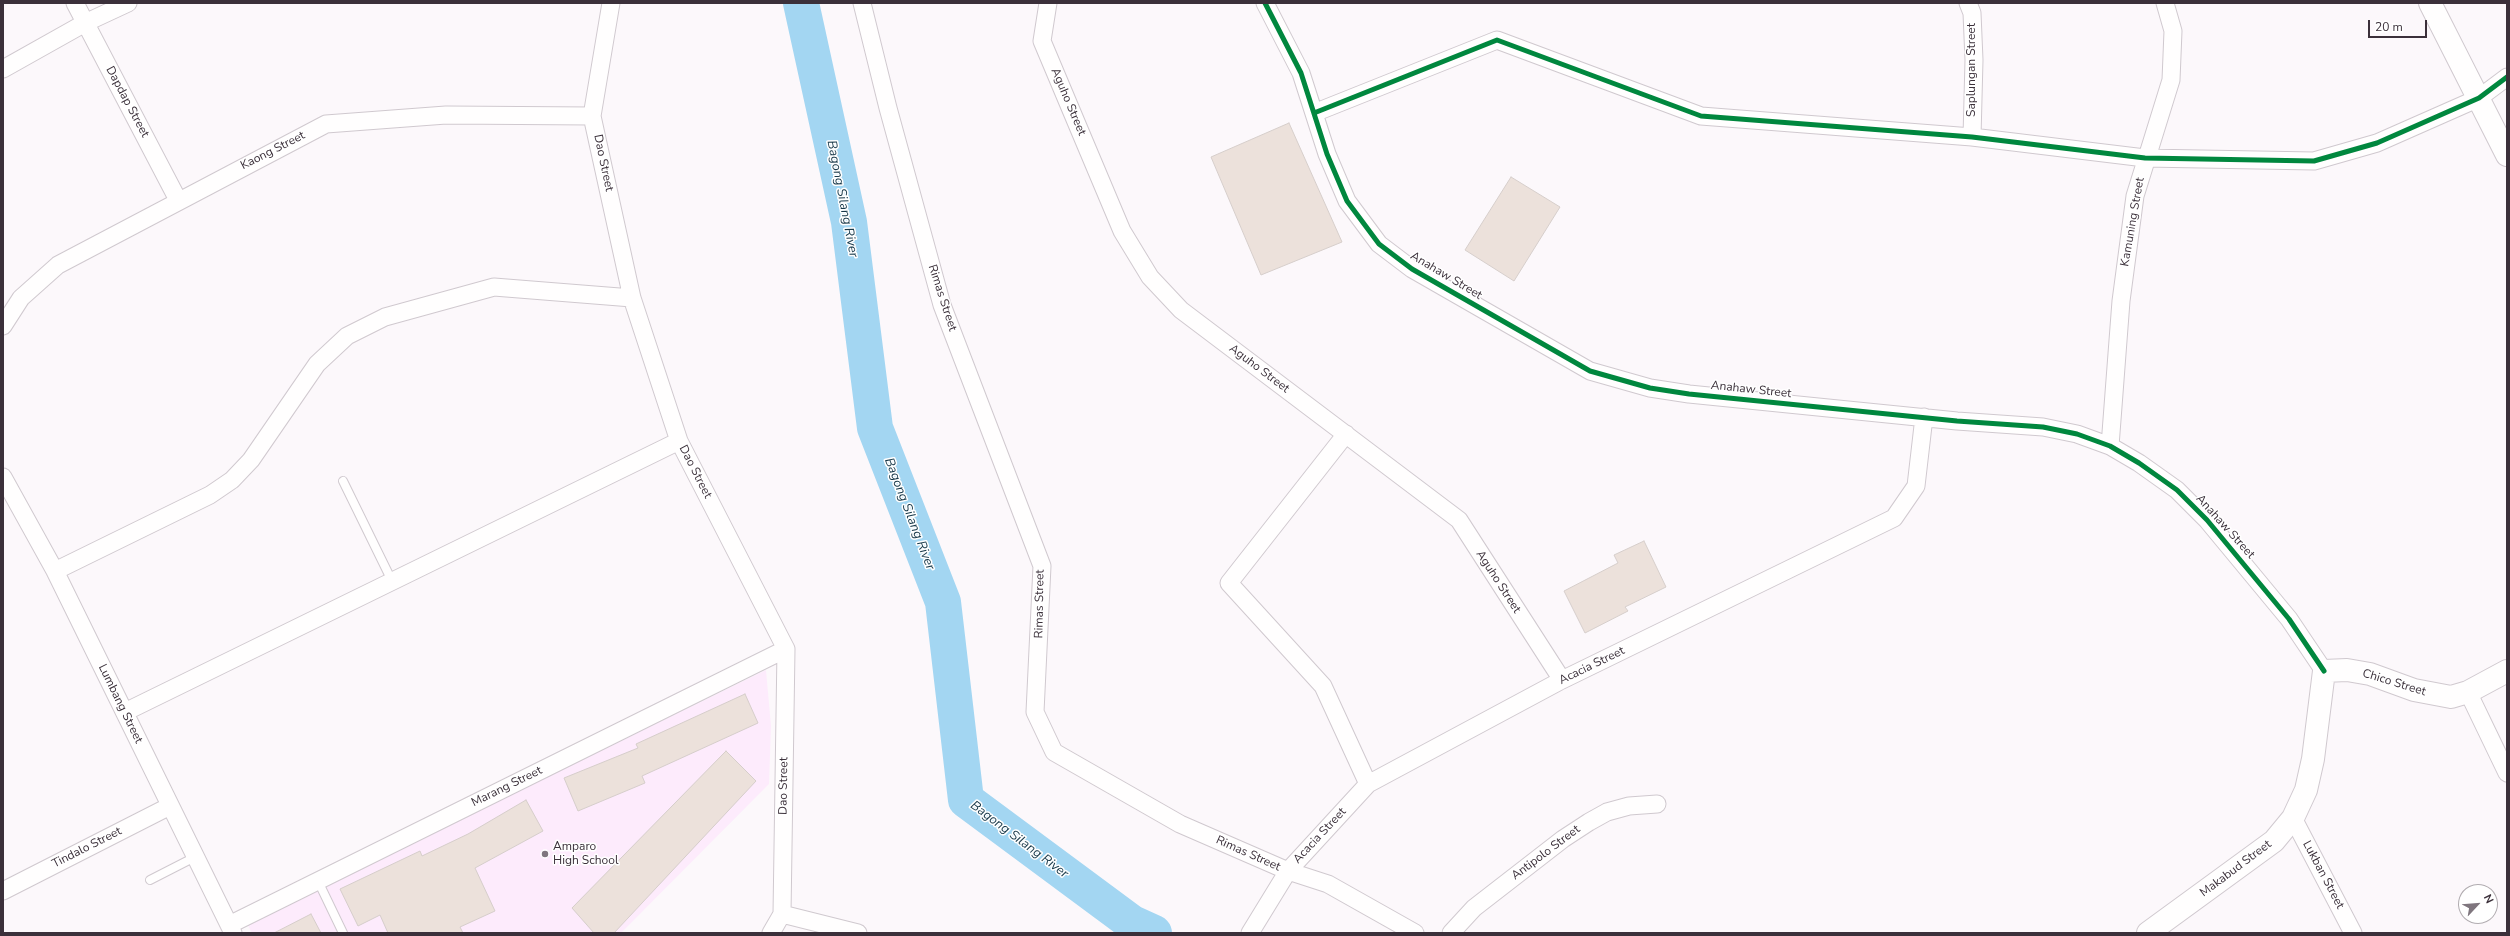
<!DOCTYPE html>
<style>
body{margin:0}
#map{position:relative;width:2510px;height:936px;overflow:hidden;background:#fcf8fb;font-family:"Nunito Sans",sans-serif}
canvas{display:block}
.frame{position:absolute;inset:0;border:4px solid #3b303a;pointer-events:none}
.north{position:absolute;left:2458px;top:884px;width:40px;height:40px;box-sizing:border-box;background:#fff;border:1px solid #b1acb0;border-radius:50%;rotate:64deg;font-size:11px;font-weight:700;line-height:16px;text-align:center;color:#3b303a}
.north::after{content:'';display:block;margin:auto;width:14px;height:18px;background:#7f767e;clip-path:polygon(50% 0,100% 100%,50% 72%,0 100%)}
.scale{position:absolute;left:2368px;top:20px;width:59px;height:18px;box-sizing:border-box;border:2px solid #3b303a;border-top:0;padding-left:5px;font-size:12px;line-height:14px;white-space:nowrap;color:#3b303a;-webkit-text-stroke:3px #fff;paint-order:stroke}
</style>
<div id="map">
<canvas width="2510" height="936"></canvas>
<div class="frame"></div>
<div class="north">N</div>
<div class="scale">20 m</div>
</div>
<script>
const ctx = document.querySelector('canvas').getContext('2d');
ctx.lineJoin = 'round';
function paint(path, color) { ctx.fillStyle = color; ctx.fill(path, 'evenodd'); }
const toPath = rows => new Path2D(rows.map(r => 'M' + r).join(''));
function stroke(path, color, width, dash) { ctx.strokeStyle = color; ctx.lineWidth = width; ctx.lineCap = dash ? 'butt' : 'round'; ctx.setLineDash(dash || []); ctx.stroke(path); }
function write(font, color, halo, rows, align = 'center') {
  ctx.font = font + ' "Nunito Sans",sans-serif'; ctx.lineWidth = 3; ctx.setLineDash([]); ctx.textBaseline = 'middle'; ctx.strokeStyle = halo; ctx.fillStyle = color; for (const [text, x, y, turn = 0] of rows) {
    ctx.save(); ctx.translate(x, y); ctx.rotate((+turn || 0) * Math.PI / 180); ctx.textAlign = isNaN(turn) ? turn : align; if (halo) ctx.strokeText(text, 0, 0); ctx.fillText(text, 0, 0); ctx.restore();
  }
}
paint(toPath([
 [766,670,771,726,769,784,621,933,252,933,247,924]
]), '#fdebfc');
stroke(toPath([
 [801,3,849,222,875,428,943,602,966,800,1132,923,1154,933]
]), '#a3d6f2', 36);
const building = toPath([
 [1289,123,1342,242,1261,275,1211,157,1289,123],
 [1511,177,1560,207,1514,281,1465,250,1511,177],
 [1644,541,1666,587,1625,607,1628,611,1585,633,1564,591,1618,563,1614,555,1644,541],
 [745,694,758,723,642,776,645,783,578,811,564,778,638,748,636,744,745,694],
 [726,751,756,781,614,933,594,933,572,908,726,751],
 [526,800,543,831,475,868,495,911,460,927,463,933,388,933,380,915,358,926,340,889,420,851,422,856,468,834,526,800],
 [311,914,321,933,274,933,311,914]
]);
paint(building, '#ece1db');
stroke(building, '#d6cecb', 1);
const lane = toPath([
 [343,481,392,581],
 [150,880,195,857],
 [318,881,343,933]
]);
const street = toPath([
 [75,3,178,200],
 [611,3,592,116,632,298,679,441,786,649,782,914,771,933],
 [862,3,888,108,942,305,1042,566,1035,712,1054,752,1180,824,1288,871,1328,884,1415,933],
 [1048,3,1042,41,1122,231,1150,277,1181,310,1459,520,1562,680],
 [1265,3,1301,73,1327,154,1347,201,1379,244,1412,269,1590,371,1650,388,1689,394,1957,421,2043,427,2077,434,2110,446,2139,463,2177,490,2207,520,2289,619,2324,671],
 [1968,3,1972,13,1974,60,1972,137],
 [3,69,85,23,128,3],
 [1314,113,1497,40,1701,116,1972,137,2145,158,2314,161,2377,143,2479,98,2507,77],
 [3,326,21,298,58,265,326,124,446,115,592,116],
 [1346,434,1229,583,1323,686,1368,784],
 [2110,446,2121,301,2135,196,2171,80,2173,31,2165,3],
 [3,477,55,571,233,933],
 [55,571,210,495,232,480,251,460,317,364,347,336,385,317,494,287,632,298],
 [2468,692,2507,773],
 [125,712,679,441],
 [2293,818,2353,933],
 [3,891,170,806],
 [782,914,858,933],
 [229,925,786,649],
 [1250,933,1288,871,1368,784,1562,680,1894,518,1916,486,1924,417],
 [1451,933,1474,908,1563,839,1589,822,1607,812,1629,806,1657,804]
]);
const secondary = toPath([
 [2430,3,2507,155],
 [2148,933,2274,841,2293,818,2306,790,2313,759,2324,671,2347,670,2370,674,2414,690,2451,697,2468,692,2507,671]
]);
stroke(lane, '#d0c9cf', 10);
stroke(street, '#d0c9cf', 19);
stroke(secondary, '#d0c9cf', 24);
stroke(lane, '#fffefe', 8);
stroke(street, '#fffefe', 17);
stroke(secondary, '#fffefe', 22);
stroke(toPath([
 [1265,3,1301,73,1327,154,1347,201,1379,244,1412,269,1590,371,1650,388,1689,394,1957,421,2043,427,2077,434,2110,446,2139,463,2177,490,2207,520,2289,619,2324,671],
 [1314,113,1497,40,1701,116,1972,137,2145,158,2314,161,2377,143,2479,98,2507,77]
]), '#00873e', 5);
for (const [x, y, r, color] of [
 [545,854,4,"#7f767e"]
]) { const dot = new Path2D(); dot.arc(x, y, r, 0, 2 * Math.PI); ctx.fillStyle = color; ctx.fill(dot); stroke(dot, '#fff', 1.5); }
write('12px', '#3b303a', '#fff', [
 ["Saplungan Street",1972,70,-90],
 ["Dapdap Street",127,102,62],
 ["Aguho Street",1068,102,67],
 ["Kaong Street",273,151,-27],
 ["Dao Street",603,163,78],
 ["Kamuning Street",2133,222,-80],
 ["Anahaw Street",1446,276,31],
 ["Rimas Street",942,298,72],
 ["Aguho Street",1259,369,37],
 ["Anahaw Street",1751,390,6],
 ["Dao Street",695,472,63],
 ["Anahaw Street",2225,527,48],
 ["Aguho Street",1498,582,57],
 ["Rimas Street",1040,604,-89],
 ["Acacia Street",1592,666,-26],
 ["Chico Street",2394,683,17],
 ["Lumbang Street",120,704,64],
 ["Dao Street",784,786,-89],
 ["Marang Street",507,787,-26],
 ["Acacia Street",1320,836,-47],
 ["Tindalo Street",87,848,-27],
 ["Antipolo Street",1546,853,-37],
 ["Rimas Street",1248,854,24],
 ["Makabud Street",2236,869,-37],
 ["Lukban Street",2323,875,62]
]);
write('12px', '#3b303a', '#fff', [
 ["Amparo",553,847],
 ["High School",553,861]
], 'left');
write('italic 13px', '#173849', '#fff', [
 ["Bagong Silang River",842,199,79],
 ["Bagong Silang River",909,514,69],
 ["Bagong Silang River",1019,840,37]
]);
</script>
